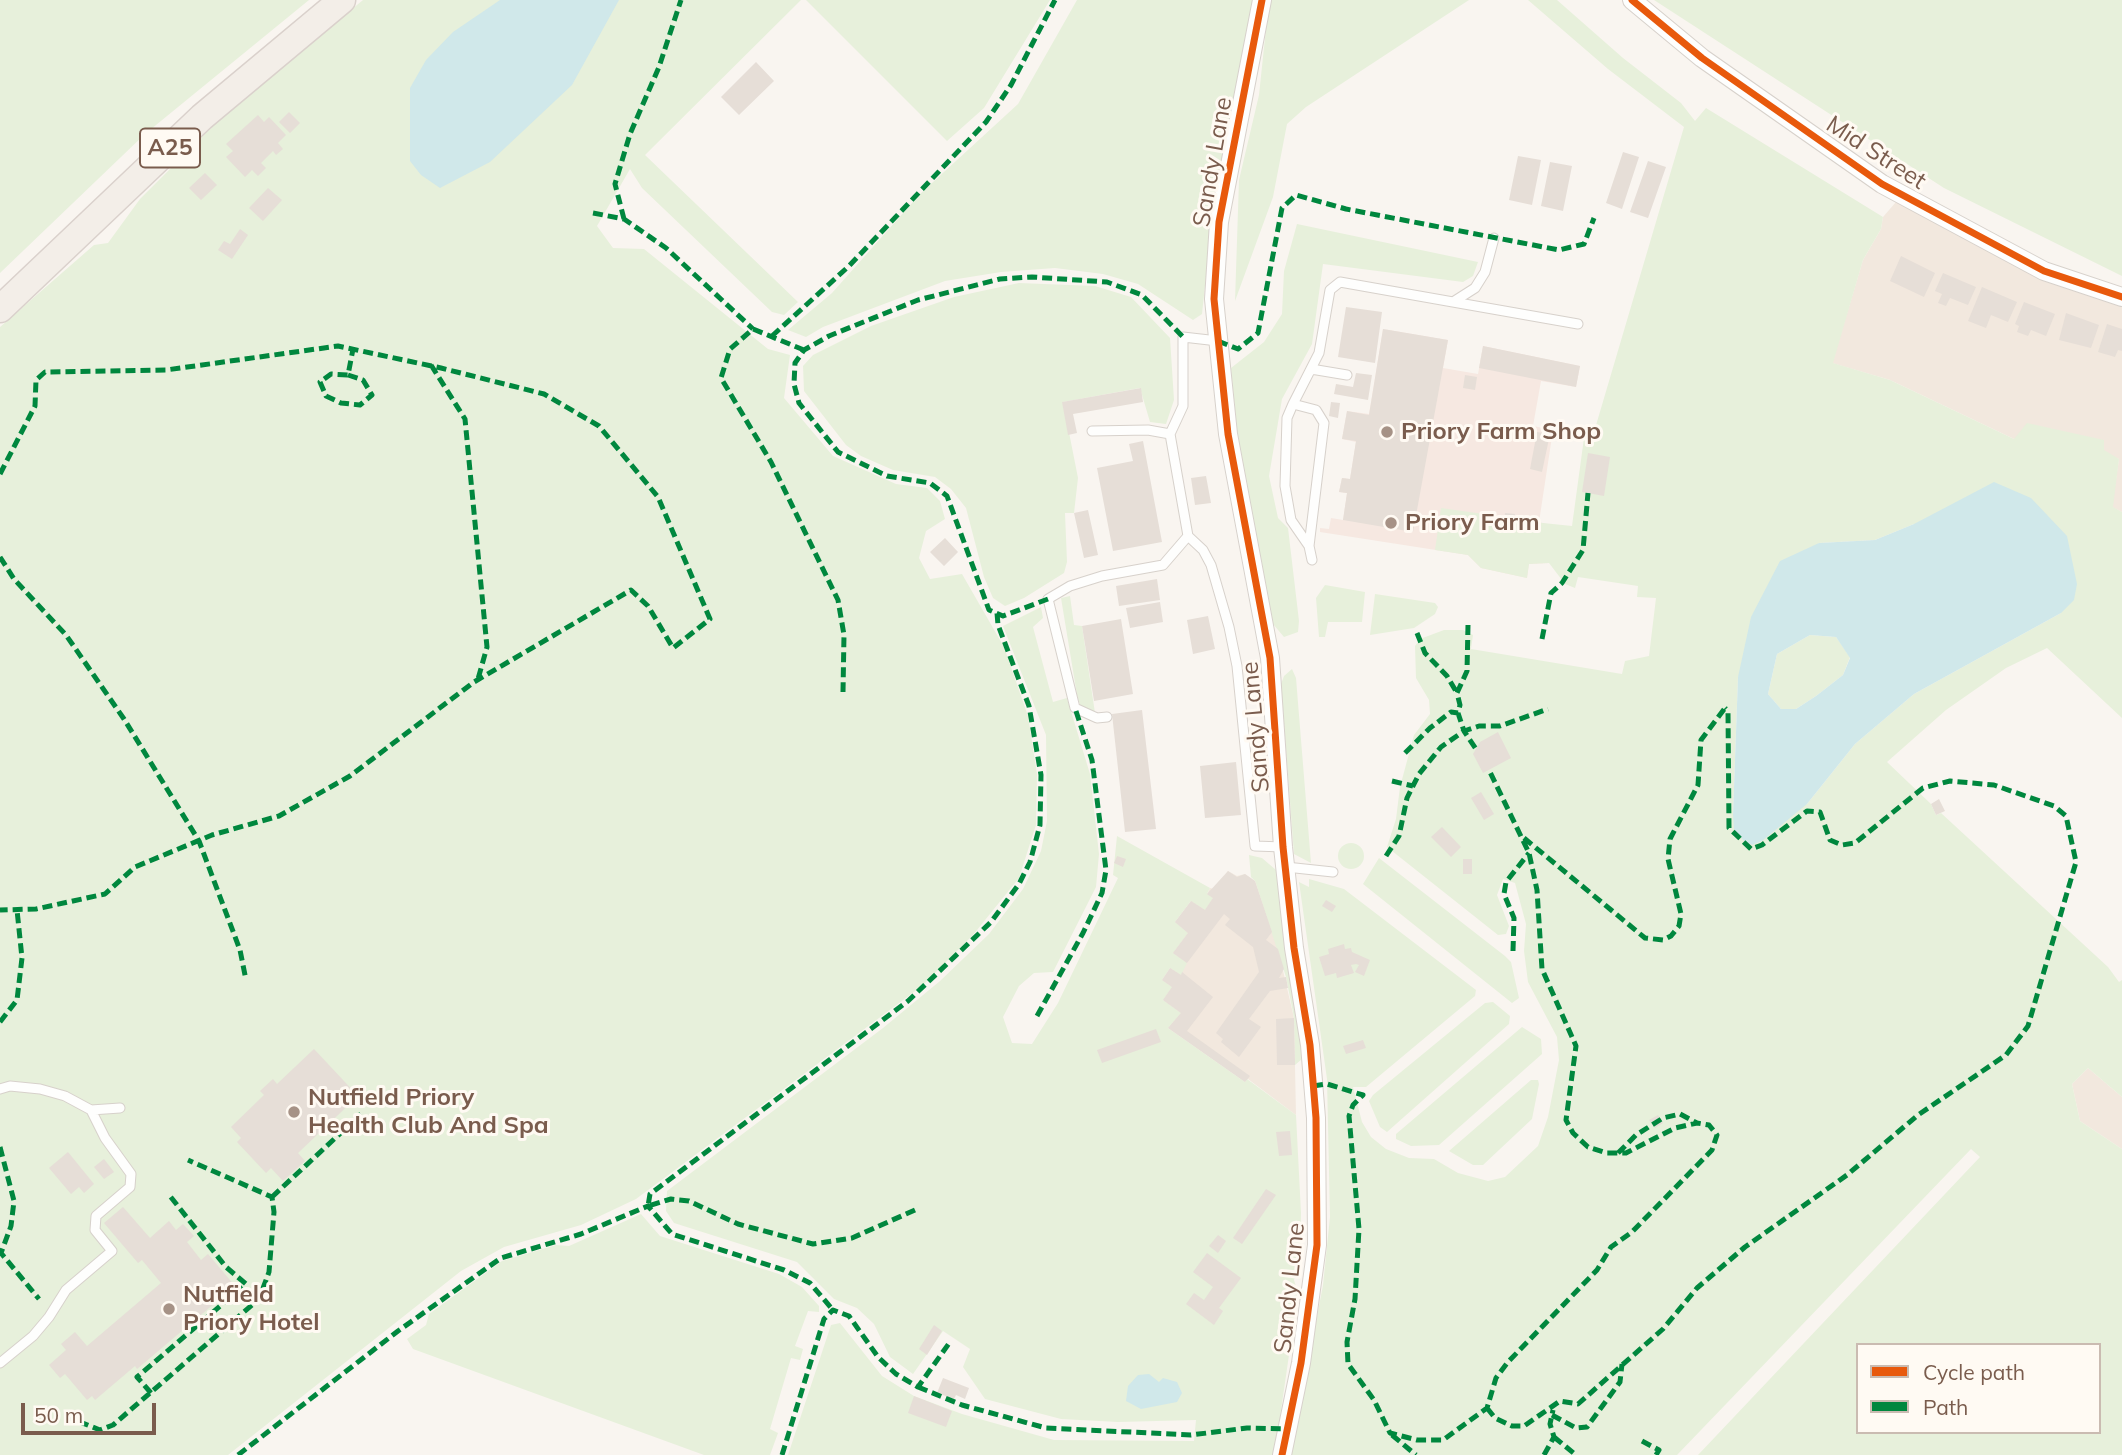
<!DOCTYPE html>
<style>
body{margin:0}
#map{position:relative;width:2122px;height:1455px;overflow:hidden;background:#f9f5f0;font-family:Mulish,sans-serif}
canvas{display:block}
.legend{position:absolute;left:1856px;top:1343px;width:245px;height:91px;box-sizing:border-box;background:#fffaf3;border:2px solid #cabbb1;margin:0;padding:9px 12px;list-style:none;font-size:21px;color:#7a5c4d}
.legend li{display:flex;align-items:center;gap:14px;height:35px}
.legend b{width:35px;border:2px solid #cabbb1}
.scale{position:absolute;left:21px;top:1403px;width:135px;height:32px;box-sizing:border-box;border:4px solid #7a5c4d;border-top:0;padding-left:9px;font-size:21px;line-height:24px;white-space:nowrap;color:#7a5c4d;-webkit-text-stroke:5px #fffaf3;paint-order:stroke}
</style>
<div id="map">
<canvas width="2122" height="1455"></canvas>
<ul class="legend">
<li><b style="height:9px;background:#e8590c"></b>Cycle path</li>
<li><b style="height:9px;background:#00873e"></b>Path</li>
</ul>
<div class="scale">50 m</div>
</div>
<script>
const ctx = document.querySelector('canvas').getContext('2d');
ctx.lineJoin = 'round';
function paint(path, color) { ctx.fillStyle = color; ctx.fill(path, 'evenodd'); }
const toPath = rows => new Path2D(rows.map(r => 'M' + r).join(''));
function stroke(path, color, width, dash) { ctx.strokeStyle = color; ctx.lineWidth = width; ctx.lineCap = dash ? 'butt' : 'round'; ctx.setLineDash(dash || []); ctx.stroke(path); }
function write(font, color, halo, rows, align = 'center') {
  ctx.font = font + ' Mulish,sans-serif'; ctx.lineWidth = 6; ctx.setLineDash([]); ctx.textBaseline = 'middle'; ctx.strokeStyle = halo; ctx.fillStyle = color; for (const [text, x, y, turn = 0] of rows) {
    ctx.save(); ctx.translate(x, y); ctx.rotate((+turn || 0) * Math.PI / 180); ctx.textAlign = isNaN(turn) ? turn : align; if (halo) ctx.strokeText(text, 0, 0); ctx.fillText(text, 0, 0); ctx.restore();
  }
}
paint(toPath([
 [1902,195,2044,271,2122,297,2122,512,2112,507,2119,459,2014,439,1890,380,1832,363,1863,260,1881,229,1883,217],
 [1228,871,1237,876,1245,874,1255,881,1278,949,1294,1018,1296,1115,1248,1079,1245,1082,1168,1028,1173,1021,1163,1000,1162,980,1170,968,1175,922,1191,901,1207,894,1210,888,1214,889],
 [2088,1068,2122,1097,2122,1149,2080,1121,2072,1084]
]), '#f2e8de');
paint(toPath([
 [1383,329,1448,340,1443,368,1478,374,1483,346,1580,366,1576,387,1541,381,1533,426,1553,430,1539,522,1551,525,1549,563,1529,564,1527,578,1481,568,1468,555,1320,532,1320,528,1329,529,1331,518,1343,520,1347,493,1339,492,1342,478,1350,479,1356,442,1342,439,1347,411,1369,414]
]), '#f6e8e1');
paint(toPath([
 [0,0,309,0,145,134,0,273],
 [363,0,801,0,645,155,798,302,784,315,772,312,642,188,630,169,597,226,613,248,644,249,768,349,790,355,784,398,833,456,896,484,927,488,940,501,945,519,926,531,919,558,930,579,962,574,1004,647,1028,716,1037,774,1036,825,1019,878,973,935,922,986,636,1199,581,1225,504,1247,461,1271,228,1455,0,1455,0,327,94,245,108,243,140,199,221,118],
 [806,0,1050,0,984,108,947,141],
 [1077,0,1253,0,1248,47,1210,239,1202,314,1193,320,1138,284,1103,274,1055,268,1001,272,945,281,823,327,806,337,788,330,832,293,920,194,1018,104],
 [1269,0,1469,0,1306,107,1287,124,1273,197,1235,301,1239,180,1259,95],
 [1528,0,1557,0,1623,58,1681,103,1695,121,1706,108,1883,217,1881,229,1863,260,1833,363,1890,380,2014,439,2027,423,2104,440,2104,450,2119,459,2113,507,2122,512,2122,718,2047,648,2006,668,1946,710,1887,762,1931,804,1936,815,1941,813,2108,967,2119,982,2122,980,2122,1097,2088,1068,2072,1084,2080,1121,2122,1149,2122,1455,1698,1455,1980,1157,1971,1149,1677,1455,788,1455,831,1325,840,1323,882,1376,914,1396,962,1414,1054,1440,1194,1441,1196,1420,1118,1422,1061,1419,985,1399,963,1367,970,1349,943,1331,913,1374,890,1357,874,1324,857,1308,834,1299,797,1262,674,1223,666,1211,667,1191,883,1028,940,981,989,934,1023,889,1041,851,1047,821,1046,735,1003,626,1041,607,1043,618,1033,627,1053,702,1067,698,1090,774,1099,854,1096,887,1053,972,1034,973,1019,986,1003,1017,1012,1043,1032,1044,1058,1003,1118,878,1113,875,1117,836,1210,888,1207,894,1213,898,1205,910,1191,901,1175,922,1188,933,1173,953,1187,963,1181,975,1170,968,1162,980,1172,987,1163,1000,1181,1013,1168,1028,1245,1082,1247,1079,1296,1115,1301,1213,1300,1264,1294,1280,1298,1293,1280,1417,1297,1421,1323,1285,1330,1217,1327,1079,1299,882,1309,887,1309,879,1344,889,1476,990,1475,996,1366,1087,1353,1087,1362,1122,1371,1137,1386,1149,1409,1158,1434,1159,1458,1173,1488,1181,1505,1177,1538,1146,1548,1117,1559,1060,1557,1037,1528,982,1524,951,1526,924,1515,883,1503,879,1497,895,1509,926,1506,934,1498,935,1387,847,1396,819,1400,787,1414,735,1430,714,1429,700,1416,678,1415,646,1420,639,1444,630,1463,630,1473,635,1471,649,1622,674,1625,661,1649,656,1656,598,1637,597,1638,586,1578,577,1575,588,1565,584,1549,563,1529,564,1527,578,1481,568,1468,555,1435,550,1441,508,1505,517,1504,521,1513,523,1514,520,1572,526,1584,438,1594,432,1684,127,1608,69],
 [1914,524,2061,613,1914,694,1855,744,1807,804,1733,815,1738,677,1819,543,1875,540],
 [1858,1345,2099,1345,2099,1432,1858,1432],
 [1654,0,2122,0,2122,276,1944,188],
 [1297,224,1478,262,1473,276,1463,282,1323,264,1312,344,1282,399,1269,476,1278,518,1288,528,1299,621,1298,632,1284,637,1273,624,1238,441,1231,368,1264,342,1282,314,1284,271],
 [1019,283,1095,286,1131,297,1170,338,1174,400,1166,424,1150,422,1140,388,1063,402,1078,478,1074,513,1065,513,1067,562,1064,573,1024,598,1005,606,993,598,984,577,966,508,951,489,935,477,893,470,861,456,846,445,804,391,803,366,813,355,871,326,954,297],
 [1325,585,1365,592,1362,622,1328,622,1325,637,1319,637,1316,598],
 [1375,594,1435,603,1438,607,1435,614,1414,628,1370,635],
 [1070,596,1074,625,1082,626,1095,713,1080,705,1077,695,1061,598],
 [1810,635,1836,637,1850,657,1843,675,1816,696,1796,709,1781,709,1768,694,1777,654],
 [1292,669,1296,678,1311,863,1294,854,1281,684,1284,676],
 '1338 856a13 13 0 1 1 26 0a13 13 0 1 1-26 0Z',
 [1249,855,1262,858,1276,870,1281,888,1303,1049,1302,1059,1295,1065,1294,1018,1286,977,1255,881,1251,877],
 [1379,858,1505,956,1511,962,1519,998,1512,1003,1363,884],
 [1493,1002,1510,1016,1509,1024,1387,1132,1380,1127,1369,1101,1373,1095,1485,1003],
 [1522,1027,1541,1039,1542,1054,1439,1145,1411,1146,1396,1139,1396,1134],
 [1531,1080,1538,1080,1539,1084,1532,1119,1483,1165,1473,1165,1449,1151],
 [641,1214,660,1236,779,1274,802,1287,819,1306,819,1312,808,1311,795,1346,803,1349,800,1360,791,1358,770,1429,778,1433,770,1455,704,1455,413,1349,407,1339,426,1325,429,1314,502,1261,556,1245,569,1246]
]), '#e7f0db');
paint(toPath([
 [500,0,619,0,572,85,490,162,440,188,421,175,410,161,410,88,426,60,453,32],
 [1994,482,2031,498,2067,536,2077,584,2074,600,2061,613,1914,694,1855,744,1807,804,1762,841,1752,845,1743,840,1734,829,1733,815,1738,677,1751,617,1780,561,1819,543,1875,540,1914,524],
 [1810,635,1836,637,1850,658,1843,675,1816,696,1796,709,1781,709,1768,694,1777,654],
 [1149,1374,1159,1382,1163,1378,1177,1382,1182,1393,1177,1402,1141,1409,1126,1401,1128,1386,1138,1375]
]), '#d0e8ea');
paint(toPath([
 [756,62,774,81,739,115,721,97],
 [289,112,300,123,290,133,279,122],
 [258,115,264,122,269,117,286,135,278,143,283,149,276,155,273,151,261,163,266,168,258,176,252,170,245,177,226,157,233,151,226,144],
 [1623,152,1639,157,1622,209,1606,203],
 [1518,156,1541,160,1532,205,1509,200],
 [1648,161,1666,167,1648,218,1630,212],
 [1550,162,1572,166,1563,211,1541,206],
 [205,173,217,185,201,200,189,188],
 [268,188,282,200,263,221,249,208],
 [240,229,248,235,232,259,218,250,224,241,230,244],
 [1901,256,1935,273,1924,297,1890,281],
 [1943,273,1976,287,1968,305,1950,298,1946,306,1938,303,1942,294,1935,291],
 [1982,287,2017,302,2008,322,1991,315,1986,328,1968,321],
 [2024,302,2055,314,2046,336,2031,330,2028,336,2017,332,2019,326,2015,324],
 [1346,307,1382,312,1375,363,1338,357],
 [2066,313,2099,325,2091,348,2059,340],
 [2107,324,2122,329,2122,351,2118,350,2115,357,2098,352],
 [1383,329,1448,340,1413,532,1343,520,1347,493,1339,492,1342,478,1350,479,1356,441,1342,439,1347,411,1369,415],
 [1483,346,1580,366,1576,387,1479,368],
 [1356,373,1372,375,1368,400,1334,394,1336,384,1353,387],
 [1465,375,1477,377,1475,390,1463,388],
 [1141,388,1143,402,1073,414,1077,433,1068,435,1062,402],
 [1331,402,1340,403,1338,418,1329,416],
 [1537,432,1550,434,1542,472,1530,469],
 [1143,441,1162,542,1113,551,1097,468,1133,461,1129,444],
 [1588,453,1610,457,1604,496,1582,492],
 [1206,476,1211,503,1195,505,1191,478],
 [1088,510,1098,555,1084,558,1074,513],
 [1505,513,1515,514,1514,523,1504,521],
 [945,538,958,552,944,566,930,552],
 [1157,579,1160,600,1119,606,1116,586],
 [1160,602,1163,622,1130,628,1126,608],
 [1208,616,1215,649,1193,654,1187,620],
 [1121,619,1133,694,1094,701,1082,626],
 [1142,710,1156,829,1125,832,1112,714],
 [1498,732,1511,758,1483,773,1473,754,1480,742],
 [1236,762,1241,815,1205,818,1200,766],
 [1481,792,1494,814,1484,820,1471,798],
 [1939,799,1945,811,1936,815,1931,804],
 [1442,827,1461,847,1451,857,1431,837],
 [1117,856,1126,859,1123,867,1114,863],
 [1463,859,1472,859,1472,874,1463,874],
 [1228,871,1237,877,1245,874,1255,881,1272,932,1266,940,1278,949,1284,969,1279,978,1286,977,1288,988,1270,991,1249,1019,1261,1027,1239,1057,1221,1042,1223,1039,1216,1033,1259,972,1253,947,1225,925,1230,919,1224,914,1187,963,1173,953,1188,933,1175,922,1191,901,1205,910,1213,898,1207,894],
 [1326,900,1336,906,1332,912,1322,906],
 [1344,944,1345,949,1351,948,1352,952,1370,960,1364,976,1355,972,1359,965,1356,964,1351,965,1354,973,1337,978,1336,973,1325,976,1319,957,1329,954,1328,949],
 [1170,968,1181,975,1182,972,1213,997,1187,1031,1250,1076,1245,1082,1168,1028,1181,1013,1163,1000,1172,987,1162,980],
 [1294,1018,1295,1065,1277,1065,1276,1019],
 [1156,1029,1161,1042,1102,1063,1097,1050],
 [1363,1040,1366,1048,1346,1054,1343,1046],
 [314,1049,358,1096,298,1153,305,1161,283,1181,271,1168,266,1173,237,1142,241,1138,231,1127,264,1095,260,1091,273,1079,277,1084],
 [1658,1115,1663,1123,1655,1128,1649,1120],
 [1290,1131,1292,1155,1279,1156,1276,1132],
 [68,1152,94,1184,84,1193,79,1187,71,1194,49,1168],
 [104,1159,114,1172,104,1179,94,1167],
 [1266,1189,1276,1195,1242,1244,1233,1238],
 [123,1207,150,1238,169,1221,176,1230,183,1224,194,1236,187,1242,201,1260,208,1254,235,1286,137,1369,135,1366,95,1400,92,1396,87,1400,65,1374,60,1378,49,1365,66,1350,61,1344,75,1332,87,1346,161,1283,142,1260,138,1263,104,1223],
 [1218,1235,1226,1241,1218,1253,1209,1246],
 [1207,1253,1241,1278,1219,1308,1223,1311,1214,1325,1186,1304,1194,1293,1204,1300,1213,1287,1193,1272],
 [934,1325,942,1331,927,1355,919,1349],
 [943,1378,969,1388,965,1399,956,1395,954,1399,937,1393],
 [914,1396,952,1411,946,1427,908,1413]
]), '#e6ded7');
const service = toPath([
 [1453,302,1578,324],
 [1311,369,1347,375],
 [1293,404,1319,353,1330,290,1340,282,1453,302,1475,288,1485,272,1494,238],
 [1092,431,1148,430,1170,434,1183,406,1183,337,1218,341],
 [1188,536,1203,550,1211,565,1229,627,1237,666,1255,846,1283,847],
 [1309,546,1324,423,1316,410,1293,404,1287,418,1285,486,1291,520,1309,546,1312,560],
 [1107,717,1097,718,1075,708,1048,599,1070,586,1102,576,1163,565,1188,536,1170,434],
 [1286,867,1333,872],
 [0,1089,10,1086,40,1089,65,1096,91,1110],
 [0,1363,33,1336,49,1317,66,1290,112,1251,95,1230,96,1216,130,1187,131,1174,105,1138,91,1110,120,1108]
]);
const minor = toPath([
 [1262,0,1219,222,1214,299,1228,434,1270,658,1283,847,1294,948,1310,1045,1316,1118,1317,1245,1301,1363,1282,1455],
 [1632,0,1702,58,1882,184,2044,271,2122,297]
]);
const primary = toPath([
 [0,309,202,117,342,0]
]);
stroke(service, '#d7d1cb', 11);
stroke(minor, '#d7d1cb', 20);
stroke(primary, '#dad1cc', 29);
stroke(service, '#fefefd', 9);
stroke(minor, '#fefefd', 18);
stroke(primary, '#f3eee8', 26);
stroke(toPath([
 [593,213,624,219,666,248,753,329],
 [624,219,615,184,630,134,659,67,681,0],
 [772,336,849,266,986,122,1011,85,1055,0],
 [1218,341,1238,349,1258,333,1282,208,1296,195,1346,209,1559,250,1584,244,1594,218],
 [804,350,753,329,730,349,721,378,771,462,838,600,844,635,843,692],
 [431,365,465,419,487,647,478,679],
 [348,375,363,380,372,395,360,405,341,403,326,396,320,382,331,374,348,375,353,349],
 [0,474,35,406,36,380,45,372,166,370,338,346,441,368,544,394,599,426,658,497,710,619,673,648,648,606,631,590,474,682,350,776,279,816,212,835,135,867,105,894,36,909,0,910],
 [0,557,14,579,66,635,124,719,199,841,240,950,246,980],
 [1048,599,1003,616,989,610,947,496,930,483,887,476,838,452,799,403,794,384,795,363,804,350,829,336,918,300,1000,279,1032,277,1107,282,1142,295,1183,337],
 [1468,625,1467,671,1457,693,1460,705,1458,713,1464,731,1476,749],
 [1417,633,1425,653,1447,676,1457,693],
 [1542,639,1551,593,1562,583,1583,550,1588,493],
 [1405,753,1430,728,1451,712,1458,713],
 [1392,781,1413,786],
 [1524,838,1645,938,1663,940,1671,936,1679,926,1681,914,1668,859,1670,839,1698,785,1701,740,1725,708],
 [1386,856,1399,836,1407,798,1419,774,1441,747,1464,731,1479,726,1500,726,1548,709],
 [1513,951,1514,918,1504,894,1506,882,1529,853],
 [1037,1016,1083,933,1102,893,1106,870,1092,760,1075,708],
 [0,1022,17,1000,22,958,17,910],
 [1313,1086,1327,1084,1363,1095,1353,1105,1349,1116,1359,1229,1355,1299,1347,1342,1348,1364,1374,1400,1390,1433,1417,1440,1443,1440,1487,1408,1496,1378,1508,1362,1597,1270,1611,1247,1632,1232,1712,1150,1717,1135,1709,1125,1697,1123,1675,1128,1626,1153,1607,1153,1588,1147,1573,1133,1566,1120,1576,1046,1542,969,1537,890,1529,853,1489,770],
 [0,1147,14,1201,11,1226,1,1253,39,1299],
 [1618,1153,1636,1135,1663,1118,1680,1114,1697,1123],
 [272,1197,361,1114],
 [915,1210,852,1238,813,1244,738,1224,689,1201,671,1199,648,1206,650,1194,908,1001,991,922,1019,884,1030,862,1040,825,1041,775,1029,706,998,625,997,613],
 [918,1387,962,1405,1046,1428,1191,1435,1247,1428,1287,1429],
 [151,1393,137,1377,246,1284,226,1267,170,1196],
 [1487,1408,1495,1418,1512,1426,1524,1426,1560,1401,1578,1404,1663,1329,1697,1288,1745,1247,1847,1175,1918,1115,2006,1055,2028,1026,2076,862,2066,816,2054,806,1994,785,1950,781,1923,788,1855,843,1842,845,1830,840,1820,812,1807,811,1762,845,1751,849,1729,828,1728,711,1725,708],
 [1552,1415,1576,1428,1587,1427,1620,1382,1622,1364],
 [65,1416,100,1430,113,1425,259,1299,269,1272,274,1212,272,1197,188,1160],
 [1392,1435,1416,1455],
 [1554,1437,1576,1455],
 [1642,1441,1659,1450,1656,1455],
 [238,1455,398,1331,501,1258,581,1234,648,1206,672,1234,784,1270,810,1283,833,1310],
 [782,1455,824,1319,833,1310,849,1316,878,1357,896,1374,918,1387,950,1342],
 [1544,1455,1554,1437,1550,1424,1553,1410]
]), '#00873e', 5, [10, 5]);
stroke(toPath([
 [1262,0,1219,222,1214,299,1228,434,1270,658,1283,847,1294,948,1310,1045,1316,1118,1317,1245,1301,1363,1282,1455],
 [1632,0,1702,58,1882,184,2044,271,2122,297]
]), '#e8590c', 7);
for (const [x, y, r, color] of [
 [1387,432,7,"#a69286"],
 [1391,523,7,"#a69286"],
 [294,1112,7,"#a69286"],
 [169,1309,7,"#a69286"]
]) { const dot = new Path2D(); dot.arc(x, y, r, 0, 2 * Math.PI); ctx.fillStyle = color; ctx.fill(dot); stroke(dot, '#fffaf3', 2.5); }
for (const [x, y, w] of [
 [170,148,60]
]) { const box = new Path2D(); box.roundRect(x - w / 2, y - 19.5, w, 39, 5); ctx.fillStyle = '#fffaf3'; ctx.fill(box); stroke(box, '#7a5c4d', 2); }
write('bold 23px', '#7a5c4d', null, [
 ["A25",170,148]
]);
write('24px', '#7a5c4d', '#fffaf3', [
 ["Mid Street",1876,153,33],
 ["Sandy Lane",1213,162,-80],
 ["Sandy Lane",1256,727,-95],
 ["Sandy Lane",1290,1288,-84]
]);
write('bold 24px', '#7a5c4d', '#fffaf3', [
 ["Priory Farm Shop",1401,432],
 ["Priory Farm",1405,523],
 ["Nutfield Priory",308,1098],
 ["Health Club And Spa",308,1126],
 ["Nutfield",183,1295],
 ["Priory Hotel",183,1323]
], 'left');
</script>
